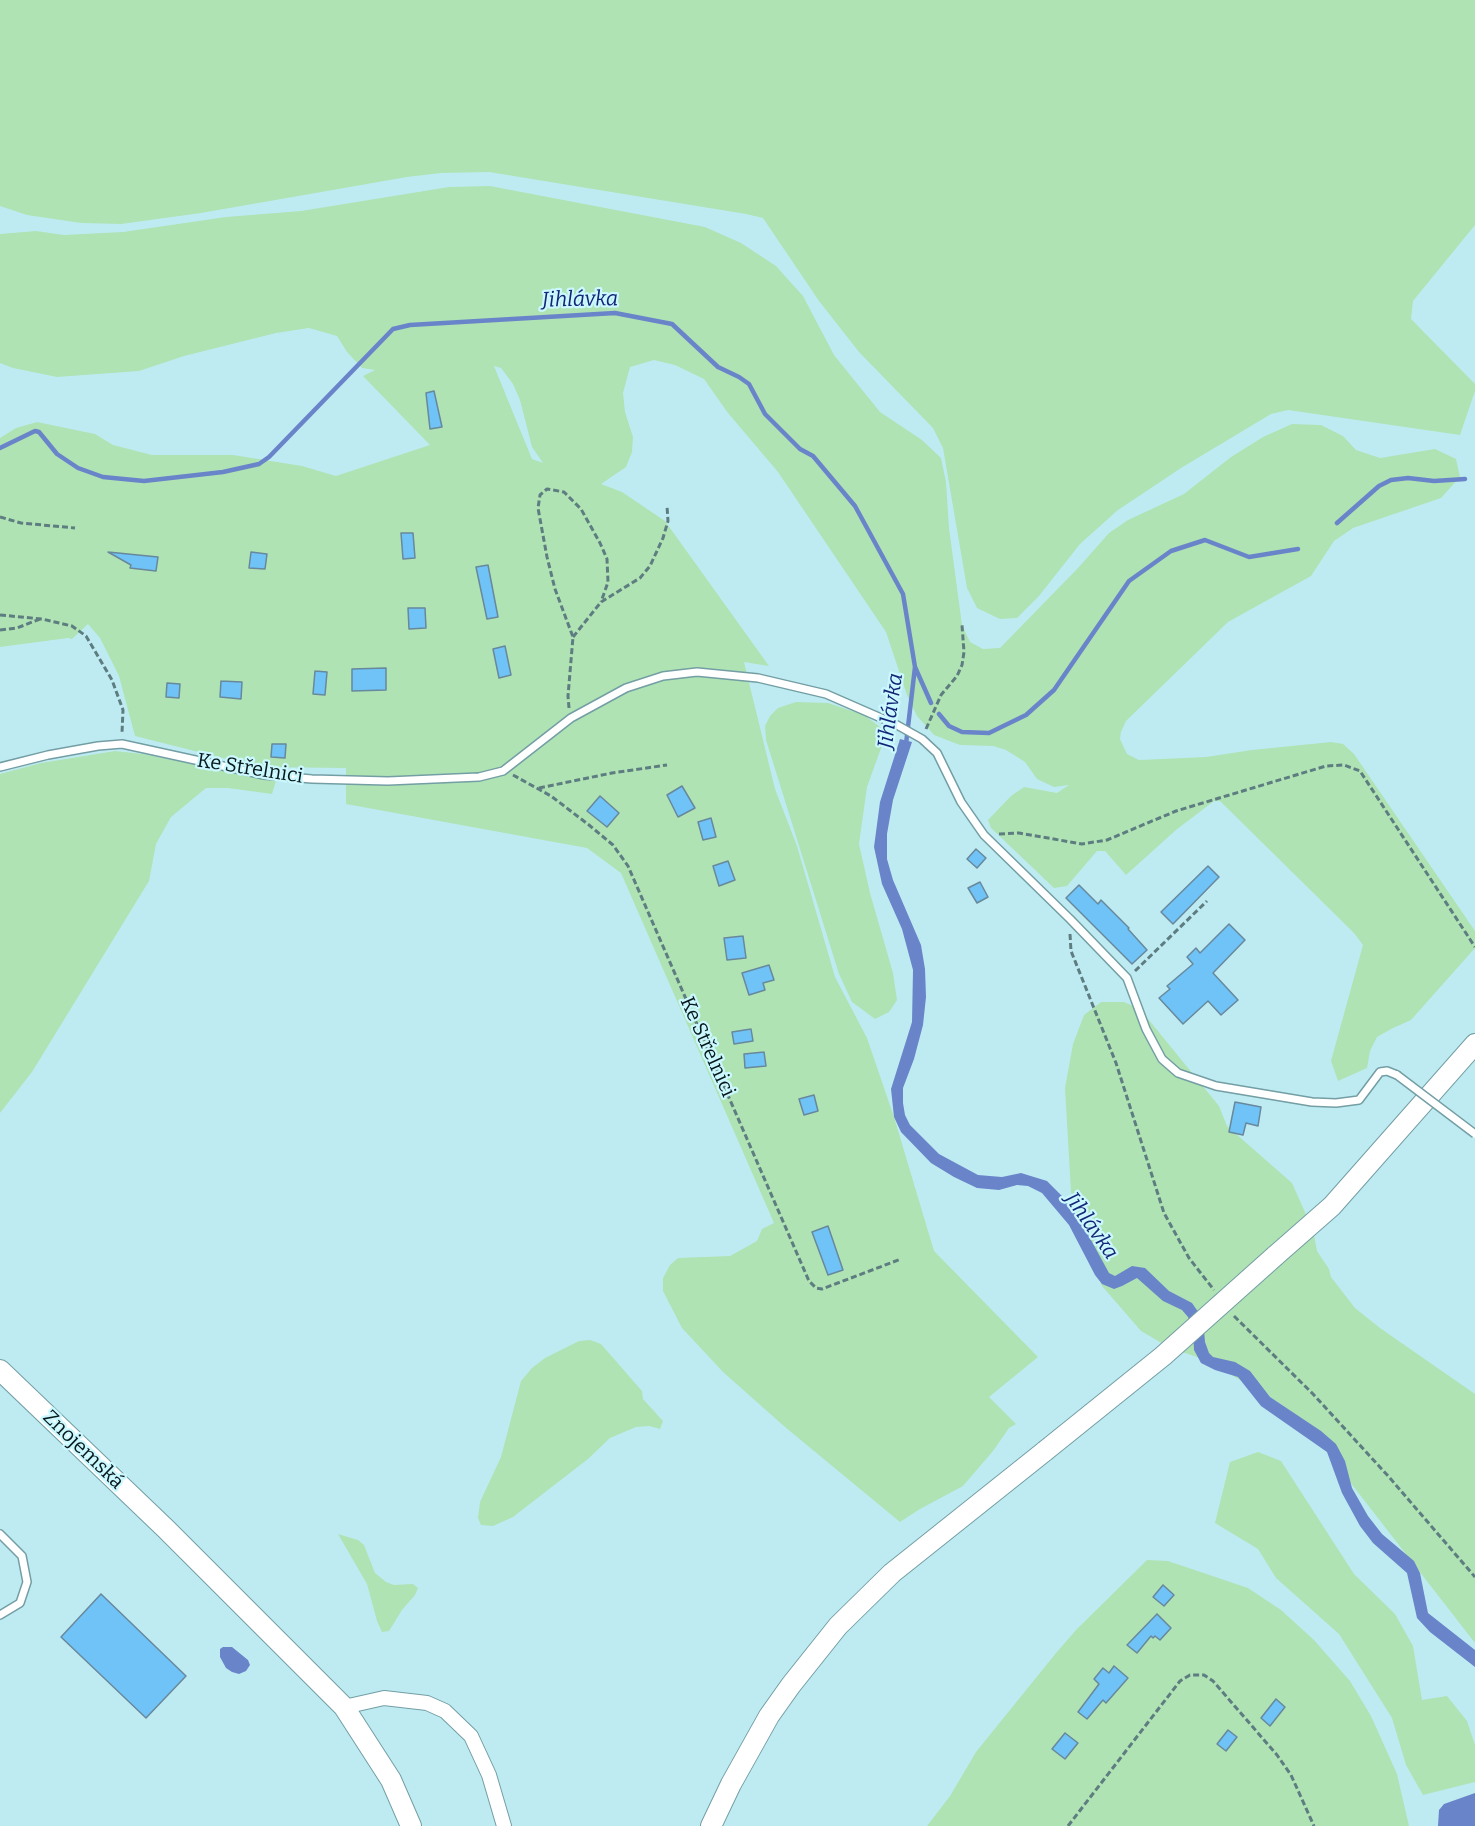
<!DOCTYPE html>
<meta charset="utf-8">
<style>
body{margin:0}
canvas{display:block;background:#beebf2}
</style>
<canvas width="1475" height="1826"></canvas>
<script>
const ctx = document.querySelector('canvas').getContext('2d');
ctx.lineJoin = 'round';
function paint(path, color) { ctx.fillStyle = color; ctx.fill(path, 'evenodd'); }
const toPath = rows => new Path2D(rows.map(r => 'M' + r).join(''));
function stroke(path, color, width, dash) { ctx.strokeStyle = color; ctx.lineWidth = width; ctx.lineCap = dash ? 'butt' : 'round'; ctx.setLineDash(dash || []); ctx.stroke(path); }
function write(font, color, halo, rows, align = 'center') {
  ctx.font = font + ' Bitter,serif'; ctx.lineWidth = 4.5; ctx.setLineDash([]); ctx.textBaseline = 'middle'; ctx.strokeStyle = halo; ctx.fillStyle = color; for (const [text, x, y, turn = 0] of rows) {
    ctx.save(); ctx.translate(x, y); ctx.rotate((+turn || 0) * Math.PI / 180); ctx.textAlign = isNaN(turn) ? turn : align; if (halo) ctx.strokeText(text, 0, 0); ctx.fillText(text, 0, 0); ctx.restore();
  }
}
paint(toPath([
 [0,0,1475,0,1475,225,1413,301,1411,319,1475,384,1475,391,1460,435,1288,410,1271,414,1181,468,1118,510,1080,544,1039,596,1017,618,1000,619,977,608,967,588,943,448,933,428,859,352,819,301,763,218,746,214,489,172,441,173,407,177,201,213,121,224,81,223,27,215,0,206],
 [490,186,705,227,741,243,776,266,803,296,834,355,880,412,922,440,941,458,946,482,949,528,962,625,970,642,983,649,1000,648,1078,568,1109,533,1128,520,1184,494,1231,457,1263,437,1292,424,1321,425,1343,436,1356,450,1380,458,1435,449,1456,459,1460,477,1441,498,1353,528,1334,541,1311,576,1228,622,1126,721,1121,732,1120,739,1127,754,1139,760,1206,757,1252,750,1331,742,1343,744,1354,754,1475,931,1475,948,1411,1020,1391,1029,1377,1037,1370,1051,1367,1068,1338,1081,1331,1061,1363,945,1354,933,1220,801,1214,801,1176,830,1126,875,1105,851,1097,851,1067,886,1054,888,991,828,988,820,1011,796,1024,787,1057,793,1069,785,1054,787,1037,779,1025,762,1006,750,993,746,960,745,934,735,917,716,907,695,886,632,778,472,728,413,704,379,675,365,654,360,630,367,623,393,625,412,633,437,632,452,626,467,601,484,622,492,665,521,769,666,744,662,775,789,797,846,835,977,867,1038,894,1117,934,1251,1038,1357,989,1397,1016,1424,1009,1428,993,1451,963,1486,920,1509,900,1522,785,1427,723,1372,682,1328,663,1291,663,1278,670,1265,678,1258,730,1256,757,1241,762,1229,774,1223,621,873,587,848,346,804,346,768,258,767,135,736,119,676,100,638,88,624,72,639,68,638,0,647,0,438,16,428,37,422,95,434,113,445,152,455,233,455,302,466,336,476,430,445,363,376,375,370,362,368,347,352,337,336,309,328,276,333,184,356,139,371,57,377,13,368,0,363,0,234,36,231,64,235,123,232,226,217,301,211,449,187],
 [494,366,501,368,513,384,520,400,532,447,543,463,532,459],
 [796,702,828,703,864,715,884,730,884,740,867,787,859,844,870,893,893,973,897,1000,889,1012,875,1019,852,1002,839,974,766,740,765,726,770,716,778,708],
 [115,751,143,754,276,781,272,794,228,788,206,788,171,817,156,844,149,881,32,1072,0,1113,0,774,41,763],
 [1101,1002,1124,1002,1140,1009,1219,1106,1227,1126,1292,1183,1313,1230,1317,1251,1329,1269,1331,1277,1355,1308,1380,1328,1475,1394,1475,1643,1315,1437,1281,1404,1206,1360,1170,1348,1141,1331,1102,1286,1082,1237,1071,1192,1065,1088,1073,1044,1084,1015],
 [590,1340,601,1344,642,1391,643,1399,663,1421,660,1429,649,1426,636,1427,610,1438,588,1459,513,1517,493,1526,481,1525,478,1518,480,1502,501,1457,521,1381,532,1368,545,1358,579,1341],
 [1258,1452,1281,1461,1354,1574,1395,1614,1413,1646,1422,1700,1447,1696,1467,1721,1475,1745,1475,1782,1423,1795,1406,1765,1392,1718,1339,1634,1276,1578,1258,1549,1215,1523,1230,1462],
 [338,1534,358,1540,364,1545,375,1573,386,1582,394,1585,413,1584,418,1588,415,1595,402,1610,389,1631,382,1632,377,1621,367,1584],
 [1147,1560,1168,1561,1248,1588,1281,1610,1314,1640,1350,1681,1371,1716,1397,1774,1409,1826,927,1826,950,1796,976,1752,1056,1653,1076,1630]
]), '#afe3b4');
paint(toPath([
 [900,739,912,742,893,800,887,834,887,859,893,880,921,945,925,969,926,997,923,1025,914,1059,903,1088,903,1103,905,1115,910,1125,939,1154,978,1175,1002,1177,1021,1173,1047,1181,1062,1196,1079,1218,1109,1273,1115,1276,1132,1266,1145,1268,1169,1291,1192,1303,1203,1319,1205,1342,1209,1353,1213,1357,1235,1362,1250,1371,1270,1397,1321,1431,1336,1444,1345,1461,1352,1488,1368,1516,1382,1534,1414,1561,1420,1573,1428,1613,1475,1650,1475,1667,1430,1632,1417,1618,1407,1573,1373,1543,1360,1526,1342,1493,1327,1452,1261,1406,1238,1377,1215,1370,1201,1363,1194,1350,1193,1329,1188,1317,1182,1310,1163,1301,1137,1278,1122,1286,1114,1289,1102,1284,1095,1275,1069,1225,1042,1193,1028,1186,1017,1185,999,1190,977,1188,954,1177,931,1163,901,1132,894,1117,891,1089,912,1022,913,970,902,929,882,884,874,847,880,802],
 [223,1647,232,1647,248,1660,250,1665,246,1671,239,1674,232,1672,226,1668,220,1657,220,1649],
 [1475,1793,1475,1826,1438,1826,1439,1810,1444,1804]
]), '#6a84ca');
stroke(toPath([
 [0,448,35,431,39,432,57,454,78,468,103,477,144,481,223,472,259,464,269,457,393,329,410,325,615,313,672,324,718,367,739,377,749,384,765,414,800,449,813,456,855,506,903,594,915,667,906,744],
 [1337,523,1379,486,1391,480,1408,478,1434,481,1465,479],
 [915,667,931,703],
 [939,714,949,726,962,732,989,733,1026,715,1054,690,1129,581,1171,551,1205,540,1249,557,1298,549]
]), '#6a84ca', 4.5);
const building = toPath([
 [434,391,442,427,430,429,426,393,434,391],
 [401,533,413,533,415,558,403,559,401,533],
 [108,552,158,557,156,571,130,568,131,565,108,552],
 [251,552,267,554,265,569,249,568,251,552],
 [488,565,498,617,487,619,476,567,488,565],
 [408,608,425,608,426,628,409,629,408,608],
 [505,646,511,675,499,678,493,649,505,646],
 [386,668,386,690,352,691,352,669,386,668],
 [315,671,327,672,325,695,313,694,315,671],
 [221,681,242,682,241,699,220,697,221,681],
 [167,683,180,684,179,698,166,697,167,683],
 [272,744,286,744,285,758,271,757,272,744],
 [682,786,695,808,678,817,667,795,682,786],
 [600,796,619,813,607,827,587,811,600,796],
 [711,818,716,837,703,840,698,822,711,818],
 [976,849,986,858,977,868,967,859,976,849],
 [728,861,735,880,719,886,713,866,728,861],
 [1208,866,1219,877,1173,924,1161,912,1208,866],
 [980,882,988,897,977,903,968,888,980,882],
 [1079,885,1098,904,1101,900,1129,928,1128,929,1147,950,1132,964,1066,898,1079,885],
 [1229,924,1245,940,1213,973,1238,1000,1221,1015,1208,1001,1183,1024,1159,998,1170,989,1167,986,1193,964,1187,957,1196,948,1200,953,1229,924],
 [743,936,746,958,727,960,724,938,743,936],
 [769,965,774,980,763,983,765,990,749,995,742,973,769,965],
 [751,1029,753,1041,734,1044,732,1032,751,1029],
 [764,1052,766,1066,745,1068,744,1054,764,1052],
 [814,1095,818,1111,804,1115,799,1099,814,1095],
 [1235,1102,1261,1107,1258,1126,1246,1123,1243,1135,1229,1132,1235,1102],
 [828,1226,843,1270,828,1275,812,1232,828,1226],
 [1163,1585,1174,1595,1164,1606,1153,1597,1163,1585],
 [101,1594,186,1676,146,1718,61,1637,101,1594],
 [1157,1614,1171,1628,1160,1640,1155,1636,1153,1638,1151,1636,1137,1653,1127,1645,1157,1614],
 [1114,1666,1128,1678,1106,1703,1103,1700,1087,1719,1078,1712,1099,1684,1094,1679,1103,1668,1109,1673,1114,1666],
 [1276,1699,1285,1707,1270,1726,1261,1718,1276,1699],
 [1228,1730,1237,1737,1226,1751,1217,1744,1228,1730],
 [1065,1733,1078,1743,1065,1759,1052,1749,1065,1733]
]);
paint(building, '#6fc3f7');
stroke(building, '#68889c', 1.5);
const lane = toPath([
 [0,767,48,755,98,746,122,744,264,775,312,779,388,781,479,777,503,771,571,718,626,688,663,676,697,672,758,678,826,694,897,725,922,739,937,753,961,802,984,835,1070,919,1127,978,1146,1029,1162,1059,1178,1073,1216,1086,1312,1102,1336,1103,1359,1100,1380,1072,1387,1071,1397,1075],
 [0,1534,22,1556,27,1582,20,1603,0,1615]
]);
const street = toPath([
 [344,1707,384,1698,427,1703,445,1711,471,1736,489,1775,504,1826]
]);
const secondary = toPath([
 [1275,1256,1332,1206,1475,1044],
 [0,1370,166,1529,344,1707,391,1780,411,1826],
 [711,1826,731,1784,769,1716,791,1685,838,1626,892,1573,1045,1451]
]);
stroke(lane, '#739ea4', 10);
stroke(street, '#739ea4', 16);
stroke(secondary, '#739ea4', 22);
stroke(toPath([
 [0,517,21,523,75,528],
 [0,615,42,619,72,626,86,636,112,680,123,710,122,733],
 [0,630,17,628,40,619],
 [573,637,601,602,640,578,650,566,663,538,668,521,667,506],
 [569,708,568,696,573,637,555,589,547,557,538,508,540,495,547,489,564,492,581,509,600,543,607,559,608,582,601,602],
 [926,729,941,695,957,676,962,665,964,652,962,625],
 [513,775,551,796,589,825,613,845,628,866,809,1281,816,1288,822,1289,901,1259],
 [539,788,612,773,667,765],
 [999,834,1019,833,1082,844,1107,840,1176,811,1326,766,1344,765,1360,771,1475,947],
 [1070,934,1071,951,1116,1063,1164,1213,1189,1258,1214,1290],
 [1135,971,1207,901],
 [1234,1316,1313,1394,1389,1477,1475,1577],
 [1068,1826,1180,1681,1190,1675,1204,1675,1213,1681,1277,1755,1291,1775,1314,1826]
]), '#5e7d81', 3, [6, 3]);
stroke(lane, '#fff', 7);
stroke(street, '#fff', 14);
stroke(secondary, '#fff', 20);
const laneBridge = toPath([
 [1397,1075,1475,1134]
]);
const secondaryBridge = toPath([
 [1045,1451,1163,1356,1275,1256]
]);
stroke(laneBridge, '#739ea4', 10, []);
stroke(secondaryBridge, '#739ea4', 22, []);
stroke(laneBridge, '#fff', 7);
stroke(secondaryBridge, '#fff', 20);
write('20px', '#07181a', '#cbf8ff', [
 ["Ke Střelnici",250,769,9],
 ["Ke Střelnici",707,1047,66],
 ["Znojemská",83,1450,44]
]);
write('italic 21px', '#142577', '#cbf8ff', [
 ["Jihlávka",580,300,-1],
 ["Jihlávka",891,711,-82],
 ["Jihlávka",1091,1226,55]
]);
</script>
